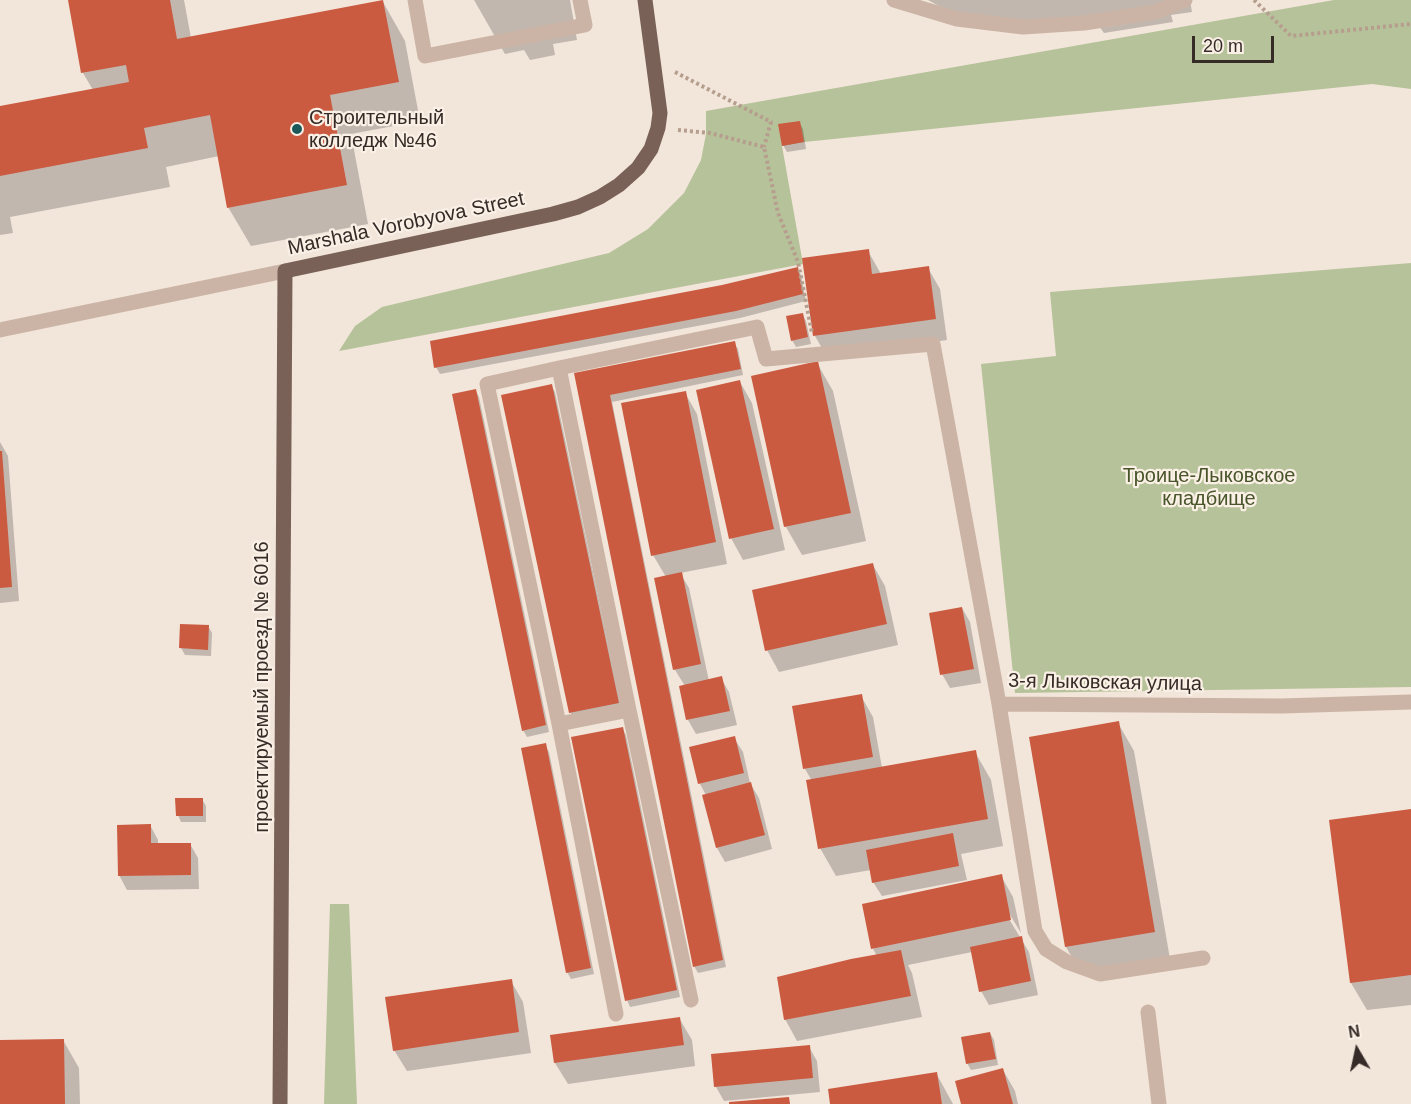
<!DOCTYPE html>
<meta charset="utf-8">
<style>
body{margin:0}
#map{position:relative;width:1411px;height:1104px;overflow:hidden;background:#f2e5da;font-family:Helvetica,sans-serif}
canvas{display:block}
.north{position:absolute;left:1327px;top:1020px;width:60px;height:60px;-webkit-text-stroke:4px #faf0e6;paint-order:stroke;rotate:351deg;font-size:16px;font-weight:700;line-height:24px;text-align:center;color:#362b27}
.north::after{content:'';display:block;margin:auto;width:21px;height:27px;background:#362b27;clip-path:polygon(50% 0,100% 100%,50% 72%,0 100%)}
.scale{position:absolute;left:1192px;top:36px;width:82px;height:27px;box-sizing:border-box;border:3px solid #362b27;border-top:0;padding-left:8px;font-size:18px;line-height:21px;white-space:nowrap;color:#362b27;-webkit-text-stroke:4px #faf0e6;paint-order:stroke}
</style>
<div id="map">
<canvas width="1411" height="1104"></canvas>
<div class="north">N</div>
<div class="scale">20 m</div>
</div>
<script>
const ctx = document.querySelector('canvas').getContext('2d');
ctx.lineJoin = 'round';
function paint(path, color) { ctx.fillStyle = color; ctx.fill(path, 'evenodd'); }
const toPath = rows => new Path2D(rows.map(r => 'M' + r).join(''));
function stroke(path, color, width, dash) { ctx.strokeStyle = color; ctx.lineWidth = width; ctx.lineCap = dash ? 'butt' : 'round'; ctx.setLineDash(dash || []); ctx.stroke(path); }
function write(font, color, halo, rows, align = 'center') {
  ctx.font = font + ' Helvetica,sans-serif'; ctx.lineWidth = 4.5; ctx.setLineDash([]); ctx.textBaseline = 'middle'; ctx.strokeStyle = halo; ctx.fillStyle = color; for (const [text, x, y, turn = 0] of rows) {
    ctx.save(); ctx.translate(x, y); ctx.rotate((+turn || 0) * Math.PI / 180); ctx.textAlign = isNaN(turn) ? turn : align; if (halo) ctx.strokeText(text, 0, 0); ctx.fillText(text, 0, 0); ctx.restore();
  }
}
paint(toPath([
 [1334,0,1411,0,1411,89,1372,84,804,142,782,146,803,264,339,351,355,326,382,307,609,253,648,229,684,193,701,160,706,134,706,111],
 [1411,263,1411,687,1015,693,981,364,1056,356,1050,292],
 [330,904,349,904,357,1104,324,1104]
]), '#b6c299');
paint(toPath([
 [69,0,184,0,191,38,383,2,405,41,420,121,351,134,368,224,251,246,228,207,219,156,166,167,170,187,10,217,13,233,0,235,0,108,93,90,83,73],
 [474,0,570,0,577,40,553,44,555,55,530,60,524,50,505,54],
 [928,0,1190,0,1192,12,1171,15,1173,22,1104,33,1099,26,1031,24,946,10],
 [799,122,803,129,806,149,787,152,783,145],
 [868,251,881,274,928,268,940,289,947,340,827,357,815,336],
 [797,268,801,275,806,301,740,318,440,374,436,367,722,287],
 [802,314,806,321,811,344,796,347,792,340],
 [734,343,738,349,743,375,612,402,726,967,698,973,694,966,576,374],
 [817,363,833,391,866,541,802,555,786,527,753,377],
 [740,382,752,403,785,550,743,560,731,538],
 [551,385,555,392,622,709,574,719,570,712],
 [476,391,479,397,549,732,527,737,523,730],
 [685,393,697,414,727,564,680,573,689,588,709,681,721,678,729,692,737,725,696,734,688,720,681,687,685,686,675,670,666,577,653,555],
 [0,442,8,456,19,601,0,603],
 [873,565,885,586,898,645,779,672,767,650],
 [962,608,970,622,981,683,950,688,942,674],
 [208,626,212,633,211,656,185,655,181,648],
 [861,696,873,717,882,768,975,752,991,780,1003,846,961,854,967,880,882,896,873,882,871,870,836,876,820,848,812,781,805,769,794,707],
 [1118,723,1134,751,1170,959,1082,975,1066,947,1030,738],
 [622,728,626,735,680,997,630,1007,627,1000],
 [734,738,743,752,750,783,759,798,772,849,725,862,717,848,706,795,700,784,691,749],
 [545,745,549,752,594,974,571,979,567,972],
 [202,799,206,806,206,822,181,822,178,815],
 [1411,811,1411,1005,1367,1010,1351,983],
 [150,825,158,840,158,844,190,844,198,858,199,889,127,890,119,875],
 [1001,876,1013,897,1021,933,1009,913,1006,914,1029,952,1038,995,989,1005,981,991,972,952,908,965,912,973,922,1017,797,1041,785,1019,877,956,873,949],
 [511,981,523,1002,531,1053,407,1071,394,1050],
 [679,1018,692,1040,695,1066,568,1084,555,1063,552,1036],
 [990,1033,994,1040,998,1065,971,1070,967,1063],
 [63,1040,79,1068,80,1104,0,1104,0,1042],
 [809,1047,817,1061,820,1092,724,1101,716,1087,713,1055],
 [1003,1070,1015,1091,1018,1104,962,1104],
 [936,1073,953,1104,832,1104]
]), '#0003');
paint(toPath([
 [68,0,170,0,177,39,383,0,399,82,330,95,347,185,227,208,210,115,144,128,148,148,0,176,0,106,129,82,126,65,81,73],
 [800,121,804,142,782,146,778,124],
 [869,249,872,274,929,266,936,319,813,336,802,258],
 [798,267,803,294,736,311,434,368,430,341,722,285],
 [803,313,808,337,791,341,786,316],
 [735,341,741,369,610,395,723,960,693,967,574,373],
 [818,361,851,513,784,527,751,376],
 [740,380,774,529,729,539,696,390],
 [552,384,619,703,569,713,501,395],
 [476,389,546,725,522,731,452,394],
 [686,391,716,542,651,556,621,403],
 [0,451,2,451,12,587,0,588],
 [873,563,887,624,765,651,752,590],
 [682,572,701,664,673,670,654,578],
 [962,607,974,669,940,675,929,613],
 [180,624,209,625,208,650,179,648],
 [722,676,730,711,686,720,679,686],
 [862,694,873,757,803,769,792,706],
 [1119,721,1155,932,1065,947,1029,737],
 [623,727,677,990,625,1001,571,737],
 [735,736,744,773,698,784,689,747],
 [546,743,591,968,566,973,521,748],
 [976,750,988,819,818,849,806,780],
 [751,782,765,835,716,848,702,795],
 [175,798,203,798,203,816,176,816],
 [1411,809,1411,975,1350,983,1329,820],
 [151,824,151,843,191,843,191,875,118,876,117,825],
 [953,833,959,866,872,883,866,850],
 [1002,874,1011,920,871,949,862,904],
 [1022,936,1031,981,979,992,970,947],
 [901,950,911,996,784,1020,777,977,851,959],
 [512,979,519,1032,393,1051,385,997],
 [680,1017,684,1045,554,1063,550,1035],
 [990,1032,996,1059,966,1064,961,1037],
 [64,1039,65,1104,0,1104,0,1040],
 [810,1045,813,1078,714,1087,711,1054],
 [1003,1068,1013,1104,961,1104,955,1081],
 [937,1072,942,1104,830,1104,828,1089],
 [789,1097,790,1104,729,1104,729,1102]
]), '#ca5a40');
stroke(toPath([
 [1254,0,1291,36,1411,24],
 [675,72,771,122,764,147],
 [678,130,710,133,764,147,778,213,798,262,812,333]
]), '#b69e8f', 4, [3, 3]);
stroke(toPath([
 [415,0,425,56,585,25,580,0],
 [894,0,957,19,1023,27,1084,23,1155,12,1185,0],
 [0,330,285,271],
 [999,704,1035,931,1046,949,1067,962,1100,974,1203,958],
 [559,724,487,384,559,368],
 [691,1000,629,710,559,368,757,327,766,359,933,344,999,704,1282,706,1411,702],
 [1148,1012,1159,1104],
 [616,1014,559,724,629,710]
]), '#cbb4a5', 15);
stroke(toPath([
 [280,1104,285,271,553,214,578,207,600,197,619,185,638,168,651,149,658,128,660,113,645,0]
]), '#796157', 15);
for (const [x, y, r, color] of [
 [297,129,6,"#1b5859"]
]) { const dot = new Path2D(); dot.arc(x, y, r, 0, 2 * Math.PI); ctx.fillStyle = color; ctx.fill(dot); stroke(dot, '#faf0e6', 2); }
write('20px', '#362b27', '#faf0e6', [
 ["Строительный",309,118],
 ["колледж №46",309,141]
], 'left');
write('20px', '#362b27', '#faf0e6', [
 ["Marshala Vorobyova Street",406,224,-12],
 ["3-я Лыковская улица",1105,683,1],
 ["проектируемый проезд № 6016",262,687,-90]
]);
write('20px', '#48552a', '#faf0e6', [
 ["Троице-Лыковское",1209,476],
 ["кладбище",1209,499]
]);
</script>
